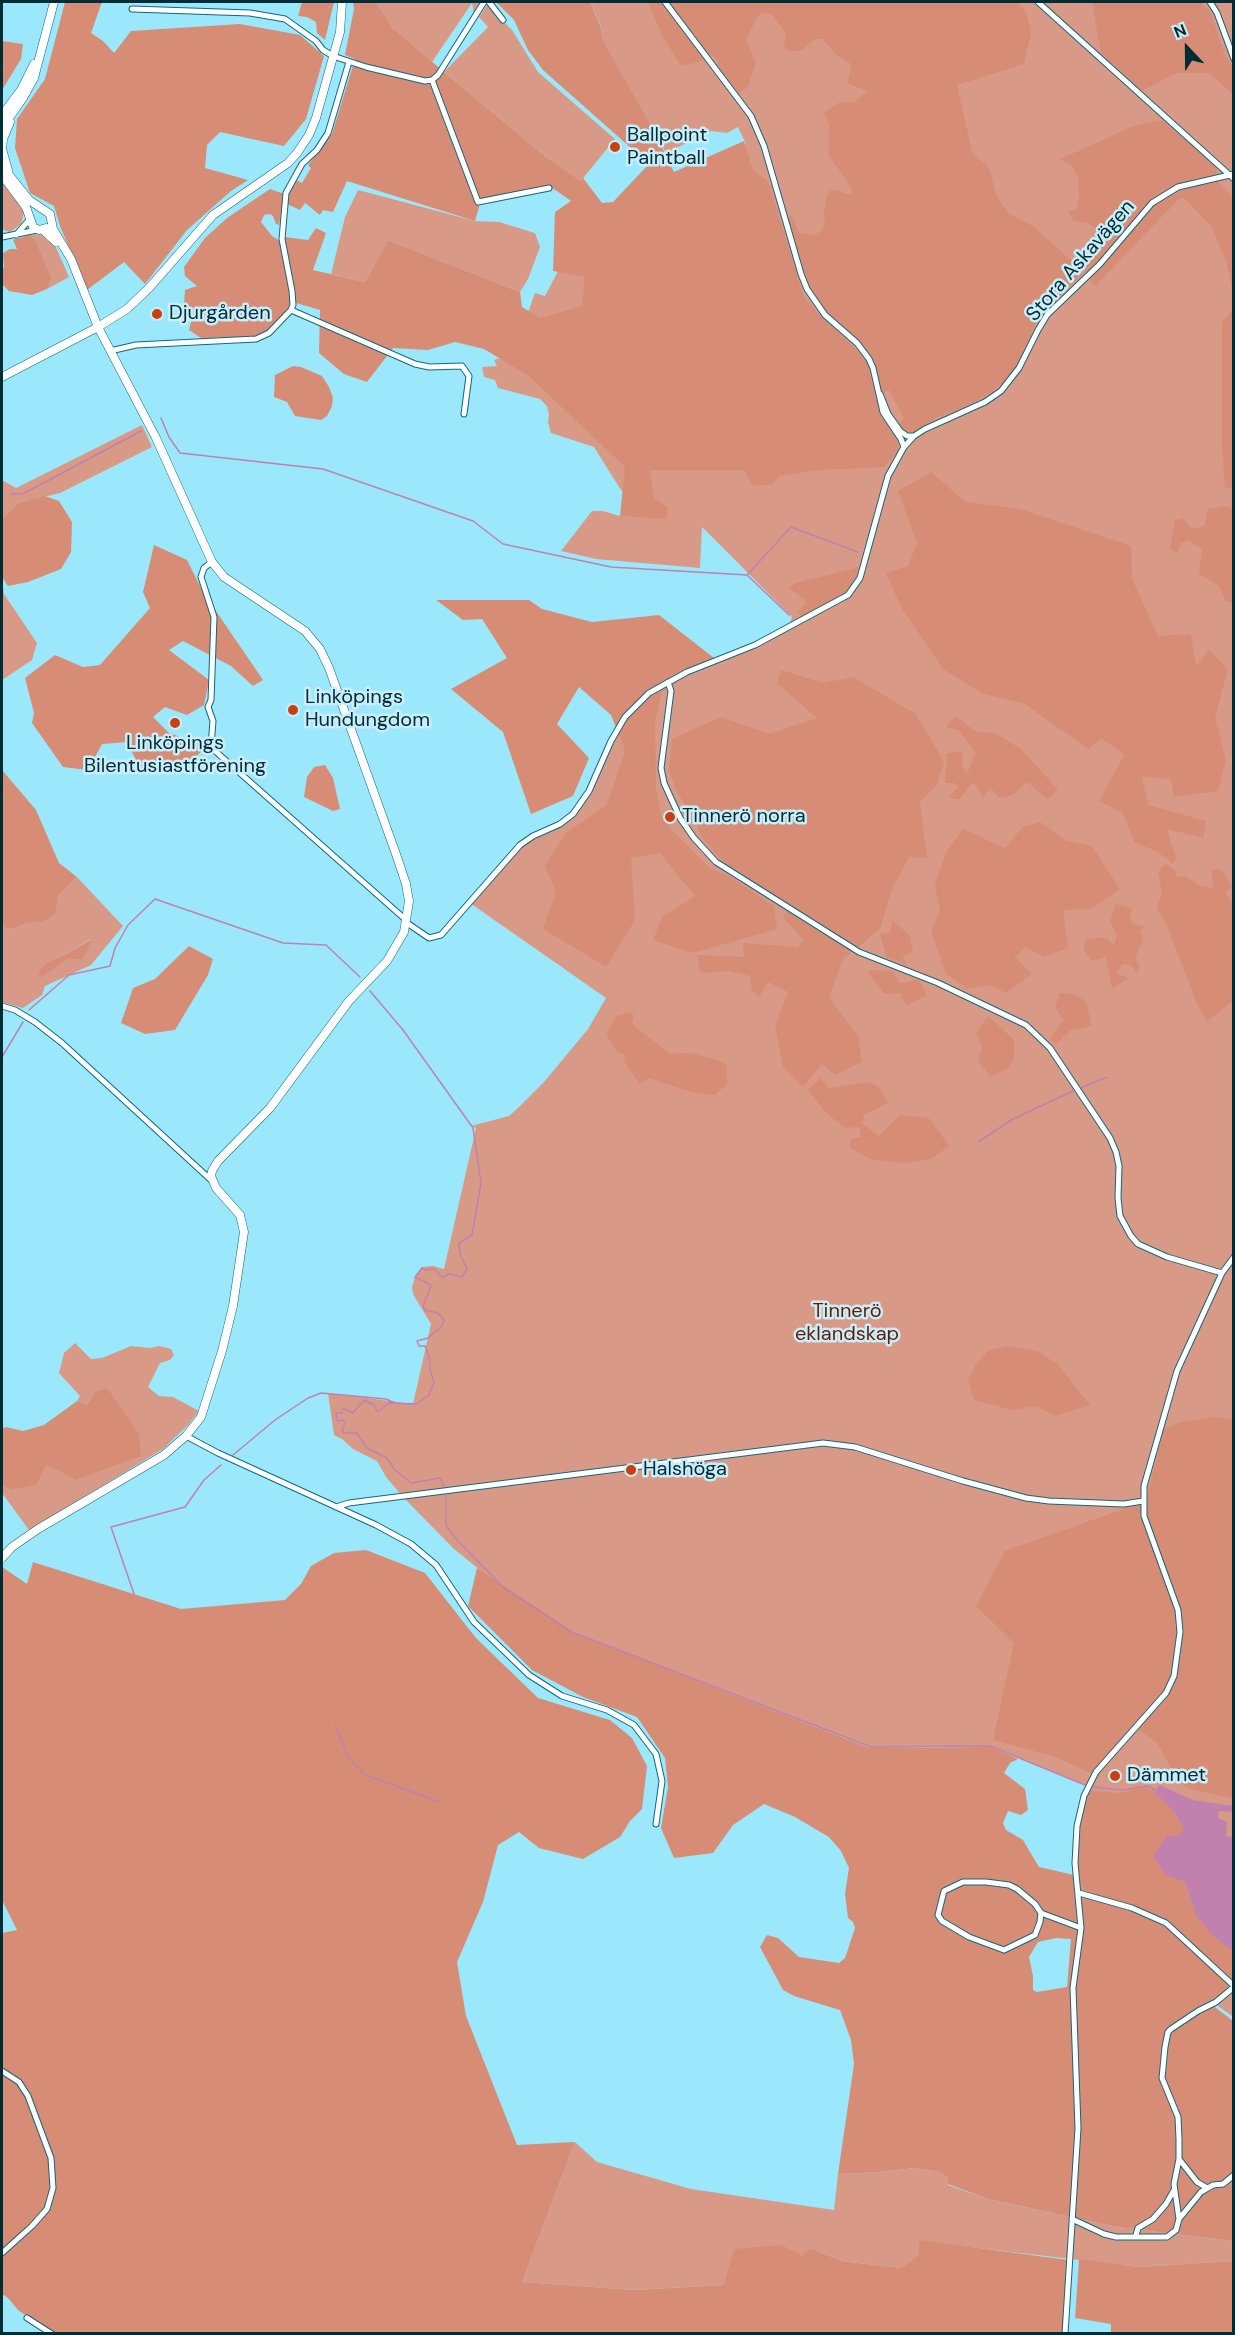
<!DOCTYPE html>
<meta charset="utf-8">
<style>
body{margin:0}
#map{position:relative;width:1235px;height:2335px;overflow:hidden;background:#9be8fd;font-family:"DM Sans",sans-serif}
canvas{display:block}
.frame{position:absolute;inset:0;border:3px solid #002c36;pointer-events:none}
.north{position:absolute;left:1157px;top:18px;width:60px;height:60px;-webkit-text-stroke:4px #caeef9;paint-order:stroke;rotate:338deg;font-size:16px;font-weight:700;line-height:24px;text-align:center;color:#002c36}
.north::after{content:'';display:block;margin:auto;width:21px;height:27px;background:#002c36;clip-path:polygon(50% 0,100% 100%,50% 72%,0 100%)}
</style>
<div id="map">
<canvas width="1235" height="2335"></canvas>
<div class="frame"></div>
<div class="north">N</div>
</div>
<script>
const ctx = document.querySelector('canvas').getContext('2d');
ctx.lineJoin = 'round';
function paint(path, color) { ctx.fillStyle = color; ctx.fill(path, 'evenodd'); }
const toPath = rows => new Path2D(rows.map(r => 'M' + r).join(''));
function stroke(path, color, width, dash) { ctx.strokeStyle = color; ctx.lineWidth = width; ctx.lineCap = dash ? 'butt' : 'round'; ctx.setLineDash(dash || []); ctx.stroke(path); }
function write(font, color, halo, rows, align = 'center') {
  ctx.font = font + ' "DM Sans",sans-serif'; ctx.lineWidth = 5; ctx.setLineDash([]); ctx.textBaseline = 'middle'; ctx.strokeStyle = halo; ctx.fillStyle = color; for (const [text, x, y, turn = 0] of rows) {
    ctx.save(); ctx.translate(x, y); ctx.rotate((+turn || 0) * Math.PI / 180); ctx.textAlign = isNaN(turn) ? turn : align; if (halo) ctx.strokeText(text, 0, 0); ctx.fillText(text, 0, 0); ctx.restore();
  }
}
paint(toPath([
 [376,2,481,2,474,14,472,3,432,62,393,28],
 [590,2,1233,2,1233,2026,1232,2016,1214,2003,1232,1987,1189,1943,1078,1894,1074,1862,1088,1786,1003,1751,983,1746,871,1748,572,1632,491,1579,454,1549,403,1497,386,1477,377,1461,353,1449,342,1439,334,1435,328,1393,413,1404,431,1324,413,1294,412,1287,415,1277,422,1267,433,1266,444,1269,476,1128,471,1126,509,1116,518,1108,544,1082,588,1029,606,998,470,903,517,848,555,827,578,807,623,719,660,687,788,629,792,617,702,527,700,568,596,559,561,551,592,511,603,511,620,516,643,517,619,487,594,447,551,433,548,422,549,415,547,406,540,399,498,388,495,380,484,377,482,367,497,366,494,360,507,356,525,321,535,293,545,296,567,254,616,204,675,174,746,144,738,127,727,133,711,131,666,153,603,40,600,24],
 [487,5,512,30,538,72,615,139,580,182,546,157,444,72,488,27,479,17],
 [2,181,24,212,21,224,10,232,4,230,2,226],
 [358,190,475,221,499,222,535,233,540,247,528,279,520,292,388,240,365,282,331,274,345,217],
 [43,234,54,243,69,277,47,289,52,278,35,239,29,235],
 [142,425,152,447,60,493,18,503,2,519,2,480,16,488],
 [2,580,4,594,37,643,32,660,2,680],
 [77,877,123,926,91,965,45,986,42,995,23,1008,2,1002,2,921,6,928,14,929,29,922,41,922,58,896],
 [91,939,83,959,68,959,40,977,49,961,64,955],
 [75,1343,91,1359,102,1358,131,1346,150,1348,159,1346,171,1349,174,1355,170,1360,160,1363,148,1387,159,1396,173,1397,199,1411,188,1425,163,1449,29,1530,2,1493,2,1485,11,1490,46,1465,75,1480,95,1392,87,1404,77,1401,80,1396,59,1373,64,1353],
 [575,2142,597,2162,691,2189,834,2210,838,2174,880,2172,915,2168,940,2172,948,2179,948,2185,988,2199,1117,2227,1233,2241,1233,2261,1138,2267,919,2241,919,2254,901,2268,842,2261,810,2248,803,2256,724,2285,634,2290,522,2282]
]), '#d89a87');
paint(toPath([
 [65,2,102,2,91,33,103,41,114,53,131,31,240,24,300,35,324,56,306,119,284,146,220,132,207,145,205,168,248,180,231,191,187,230,145,284,124,262,87,290,60,226,54,206,30,193,15,148,17,119,45,79],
 [302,2,334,2,325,40,317,33,316,22,307,17,298,16],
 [353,2,376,2,393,28,444,72,546,157,580,181,583,178,602,203,613,202,649,164,543,70,528,50,514,20,496,2,590,2,600,25,603,40,653,129,674,172,744,141,753,171,768,181,804,297,817,312,861,354,868,365,880,415,897,439,899,450,884,467,818,470,780,476,772,484,753,486,744,470,650,470,654,498,668,508,666,519,620,516,625,467,529,376,484,349,455,342,428,350,393,348,367,382,344,374,319,353,320,310,296,303,284,237,308,240,316,228,326,233,313,270,365,282,388,240,520,292,522,307,540,318,582,306,585,277,553,271,555,212,571,201,551,187,481,200,475,221,347,181,333,212,323,210,320,215,305,203,300,210,287,204,289,193,296,180,302,183,311,168,308,165,332,134,355,59,345,55,354,9],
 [648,2,662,2,707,60,681,66,662,35],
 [669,2,1018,2,1027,15,1031,32,1024,64,957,85,972,152,989,168,997,197,1010,214,1034,227,1073,262,1083,274,1052,302,1037,321,1019,361,1011,375,992,392,973,403,936,418,914,432,905,432,898,425,904,418,889,390,882,393,875,361,857,341,818,305,807,282,786,218,792,216,799,233,811,235,821,232,825,223,824,213,827,195,831,190,839,191,845,194,850,194,852,191,848,182,829,156,829,124,824,113,840,102,854,102,868,91,847,83,851,69,850,63,835,54,823,39,814,39,801,51,789,51,784,47,786,34,783,29,770,13,762,13,757,18,746,39,756,63,747,88,739,93,720,70,716,58,707,52],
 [1092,2,1201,2,1211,14,1224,52,1233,68,1233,95,1210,73,1176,73,1142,91,1101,53],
 [2,41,23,44,21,59,2,90],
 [1162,120,1215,165,1217,174,1174,186,1154,198,1105,254,1085,273,1084,271,1088,262,1100,246,1099,231,1088,223,1073,221,1069,212,1077,208,1079,197,1078,177,1072,166,1059,159,1081,150,1133,126],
 [1218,180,1219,183,1233,197,1233,292,1226,261,1211,226,1184,198,1179,199,1095,286,1089,278,1118,248,1147,212,1160,200,1188,187],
 [270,189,284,194,279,225,276,224,273,216,270,214,264,215,261,222,272,236,280,241,290,293,290,303,287,312,270,329,262,334,250,337,201,338,189,330,193,314,184,305,185,290,197,286,185,276,184,267,205,238,227,218],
 [29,235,35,239,52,278,47,289,32,295,9,291,2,284,2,269,4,268,3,253,10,249,17,249,13,240],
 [1233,309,1233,489,1225,487,1222,447,1222,322],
 [293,366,301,367,322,376,329,387,333,398,332,406,327,416,321,420,295,416,287,402,274,397,275,375],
 [931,472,965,502,1020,509,1131,546,1132,579,1158,636,1191,634,1196,666,1209,650,1228,669,1215,717,1226,760,1218,791,1174,797,1171,779,1142,776,1148,805,1206,821,1203,838,1167,829,1176,859,1173,864,1158,852,1134,842,1123,813,1099,801,1125,754,1101,739,1089,749,1023,703,983,694,943,669,901,607,886,573,908,566,917,543,898,491],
 [45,496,59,501,72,522,71,552,61,569,28,582,8,586,2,577,2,519,18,503],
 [1227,506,1233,509,1233,603,1226,601,1219,586,1199,574,1202,549,1189,540,1181,543,1177,553,1170,548,1175,520,1183,518,1192,529,1204,526,1208,509],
 [154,545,187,560,203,592,263,680,253,686,231,666,183,641,169,650,209,680,204,705,187,715,165,707,153,717,169,733,206,746,194,759,140,768,127,742,102,744,88,770,63,767,32,723,34,713,25,678,55,655,83,667,100,665,150,608,143,592],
 [859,567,853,585,842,596,801,617,798,611,807,602,789,587,795,583],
 [436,600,529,600,542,609,592,622,659,615,714,658,662,692,655,723,656,789,661,815,669,827,712,870,727,875,774,906,777,929,693,953,653,940,662,917,695,896,660,853,631,858,635,920,606,967,543,929,556,892,545,866,566,833,607,805,625,750,611,715,579,687,557,724,589,758,573,796,531,814,503,732,451,689,507,658,482,619,463,620],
 [781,670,823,683,853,677,916,714,944,762,937,785,920,802,927,858,909,857,892,889,880,929,843,959,829,998,858,1036,862,1062,835,1075,822,1064,803,1087,783,1067,775,1026,788,992,768,982,759,997,752,991,750,976,730,971,700,973,697,955,744,957,743,943,797,947,804,941,783,917,790,905,727,866,701,837,697,823,677,792,669,770,672,739,721,717,769,734,817,718,777,683],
 [955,716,977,732,995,733,1021,749,1058,790,1047,799,1027,782,1013,795,999,798,991,788,983,797,973,782,960,799,949,798,958,787,955,783,945,783,947,753,962,752,963,768,967,774,976,753,958,730,946,728],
 [325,765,333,778,340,809,333,811,304,797,307,777,314,767],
 [2,770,36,810,59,863,77,877,58,896,55,915,41,922,29,922,14,929,6,928,2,921],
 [1040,822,1065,840,1092,846,1120,889,1091,909,1063,910,1068,948,1043,957,1026,947,1015,957,1032,974,1006,993,990,985,968,989,946,974,931,931,940,910,935,884,947,850,963,829,1005,848,1023,827],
 [1165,864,1175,870,1176,877,1185,876,1199,885,1213,888,1212,869,1221,870,1233,886,1225,892,1231,902,1233,901,1233,1001,1207,1021,1197,1004,1167,926,1157,908,1162,891,1158,872],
 [1115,904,1132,908,1130,920,1134,924,1144,926,1139,933,1143,938,1136,958,1140,967,1137,973,1131,965,1122,964,1117,974,1129,978,1112,989,1106,957,1092,961,1084,951,1085,941,1093,938,1107,938,1114,946,1117,935,1110,922],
 [892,920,910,936,913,951,903,956,906,965,886,956,880,934,890,933],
 [92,939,83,959,68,959,40,978,38,972,49,961,64,955],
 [189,946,213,959,208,975,175,1030,145,1034,121,1023,133,988,155,979],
 [872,970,892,971,900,983,919,980,927,995,906,1006,900,993,884,994,868,973],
 [1060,993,1076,995,1086,1002,1092,1026,1071,1030,1056,1044,1050,1039,1064,1019,1055,1008],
 [631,1012,634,1016,632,1024,670,1054,689,1053,718,1060,727,1065,727,1084,715,1095,694,1093,648,1078,640,1084,624,1061,625,1055,617,1052,606,1035,616,1016],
 [988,1016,1014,1040,1014,1058,1010,1067,991,1076,978,1062,982,1047,976,1033],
 [820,1078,829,1088,870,1082,879,1087,888,1103,864,1115,862,1123,879,1136,900,1115,929,1118,949,1146,931,1159,903,1163,870,1159,849,1147,852,1138,861,1137,859,1127,845,1128,825,1112,808,1090],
 [1008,1346,1038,1351,1058,1365,1090,1405,1055,1416,1036,1406,1012,1410,974,1400,968,1380,976,1364,989,1350],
 [107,1388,139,1434,141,1456,75,1480,46,1465,36,1485,11,1490,2,1485,2,1429,6,1427,23,1431,44,1425,77,1401,87,1404,95,1392],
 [1214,1417,1233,1419,1233,1799,1188,1788,1174,1779,1167,1760,1157,1743,1134,1726,1092,1774,1056,1757,993,1740,1014,1643,976,1606,1005,1551,1146,1501,1164,1429,1181,1422],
 [366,1550,425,1573,476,1638,538,1698,610,1720,632,1738,647,1766,642,1809,630,1821,620,1837,583,1859,539,1848,519,1832,498,1845,483,1902,457,1962,466,2016,517,2145,575,2142,522,2282,634,2290,724,2285,734,2249,782,2245,802,2256,810,2248,842,2261,901,2268,919,2254,919,2240,1068,2260,1063,2333,53,2334,18,2310,8,2298,2,2294,2,1933,17,1930,2,1900,2,1567,27,1584,33,1562,181,1609,285,1600,301,1584,311,1566,334,1553],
 [477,1568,572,1632,870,1748,991,1747,1018,1759,1010,1763,1004,1773,1025,1789,1028,1810,1021,1815,1008,1811,1003,1823,1006,1830,1023,1840,1039,1867,1074,1875,1077,1899,1093,1897,1131,1910,1165,1924,1229,1985,1226,1992,1214,2003,1215,2007,1233,2021,1233,2241,1117,2227,988,2199,948,2184,948,2179,940,2172,915,2168,880,2172,838,2174,854,2064,851,2040,840,2010,794,1996,783,1990,760,1947,767,1935,778,1938,799,1957,839,1963,845,1958,855,1928,853,1922,848,1918,845,1894,849,1868,841,1851,829,1837,795,1817,764,1804,733,1825,713,1853,674,1858,661,1828,668,1787,665,1758,637,1717,583,1697,532,1670,468,1606],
 [1056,1938,1071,1939,1067,1987,1037,1992,1033,1990,1033,1976,1029,1957,1038,1942],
 [1145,1787,1156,1792,1154,1795,1159,1796,1176,1814,1184,1830,1175,1837,1165,1875,1185,1881,1189,1895,1213,1936,1233,1951,1233,1985,1167,1921,1133,1906,1090,1892,1084,1889,1079,1879,1076,1849,1082,1809,1089,1791,1120,1793],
 [1079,2259,1138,2267,1233,2261,1233,2333,1111,2333,1111,2324,1075,2318]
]), '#d78c75');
paint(toPath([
 [1159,1785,1193,1800,1233,1806,1233,1812,1219,1811,1218,1818,1227,1822,1226,1836,1233,1837,1233,1951,1213,1936,1196,1915,1185,1882,1165,1875,1153,1856,1167,1835,1175,1837,1184,1830,1176,1814,1159,1796,1154,1795]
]), '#c081ae');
stroke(toPath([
 [161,418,169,437,180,453,323,469,473,521,503,544,611,567,747,575,791,527,858,552],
 [11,494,22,494,36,487,141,431],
 [747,575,789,615],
 [370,991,403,1030,473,1128,481,1183,472,1235,459,1243,460,1254,467,1269,462,1277,449,1274,442,1277,434,1269,425,1270,422,1268,415,1277,431,1285,423,1307,425,1310,438,1313,444,1320,442,1326,428,1338,417,1341,419,1346,425,1346,430,1360,430,1370,434,1382,429,1395,417,1404,390,1403,379,1411,377,1411,374,1405,364,1400,353,1413,343,1408,342,1413,336,1413,336,1415,338,1421,343,1420,345,1423,342,1430,344,1433,357,1433,367,1448,387,1458,394,1469,411,1483,440,1478,444,1486],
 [29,1010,69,975,110,966,115,948,128,925,155,899,283,943,326,945,360,977],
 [2,1057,23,1022],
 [1080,1088,1107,1077],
 [978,1142,1013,1119,1073,1091],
 [233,1455,275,1420,308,1398,321,1393,386,1399,395,1403],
 [446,1496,446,1525,456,1539,503,1587,572,1632,871,1747,990,1746,1085,1785],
 [134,1594,111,1527,185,1507,204,1480,221,1465],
 [335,1724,348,1758,366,1775,440,1802],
 [1093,1787,1123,1790,1147,1786,1156,1790]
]), '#c081ae', 1.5);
const street = toPath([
 [489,2,503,20],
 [1038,2,1234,179],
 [1210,2,1217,13,1234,59],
 [132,9,250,13,285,19,316,41,323,50,333,56,366,67,425,81,432,80,438,75,484,2],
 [349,62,328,133,317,150,302,164,286,193,282,239,292,291,293,305,291,310,415,364,429,367,462,366,469,376,464,414],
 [432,80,478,202,549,188],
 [16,235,30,219],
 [2,237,37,230],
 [110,351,136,345,256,339,269,333,291,310],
 [880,394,888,414,900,431,907,436,914,436],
 [904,447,914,436,925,429,985,402,1001,391,1019,368,1038,330,1047,315,1100,264,1152,203,1178,187,1234,174],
 [212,562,204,568,201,577,214,617,211,700,208,707,213,721,211,745,214,750,406,920],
 [668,682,671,691,661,768,664,783,680,818,694,838,716,862,859,952,938,983,1026,1025,1050,1048,1110,1138,1116,1152,1119,1166,1118,1198,1120,1216,1131,1236,1138,1244,1167,1257,1222,1273],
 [407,923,429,938,441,935,520,845,533,836,560,824,573,814,589,791,611,741,625,717,649,693,687,672,755,645,848,595,860,578,888,476,904,447,901,439,883,412,873,368,869,359,857,343,825,315,807,289,801,274,764,146,751,116,665,2],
 [2,1006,15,1010,35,1022,62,1043,211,1180],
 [186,1436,218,1453,376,1525,411,1544,436,1565,474,1622,529,1675,562,1696,607,1710,634,1725,656,1754,662,1781,656,1824],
 [336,1507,349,1503,823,1443,855,1447,963,1481,1026,1498,1049,1501,1124,1504,1143,1501],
 [963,1882,986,1882,1009,1885,1017,1889,1035,1904,1041,1913,1040,1922,1035,1935,1004,1950,969,1937,942,1921,938,1915,944,1891,963,1882],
 [1079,1893,1132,1908,1166,1923,1234,1986],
 [1041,1913,1081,1928],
 [2,2071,19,2082,28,2096,51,2158,53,2188,47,2209,32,2226,2,2253],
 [1179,2159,1197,2182,1207,2188],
 [1072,2219,1104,2234,1116,2237,1167,2237,1176,2230,1179,2219,1174,2184,1179,2159,1179,2139,1178,2117,1162,2078,1165,2047,1168,2032,1171,2029,1198,2011,1216,2002,1234,1987],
 [1179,2219,1201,2192,1213,2185,1223,2184,1234,2175],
 [1136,2235,1138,2228,1153,2219,1166,2204,1174,2190],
 [27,2318,52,2334],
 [1065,2334,1078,2128,1073,1988,1081,1928,1075,1863,1077,1826,1084,1796,1096,1772,1166,1693,1174,1676,1180,1632,1178,1610,1144,1516,1144,1486,1177,1371,1222,1273,1234,1257]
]);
const secondary = toPath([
 [2,115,21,90,34,64],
 [2,128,23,98,34,78,54,2],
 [2,166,29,200,50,214,53,229,71,259,98,327,156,438,212,562,224,577,305,631,320,649,329,668,396,854,406,884,409,901,404,932,387,961,349,1001,270,1108,218,1161,212,1171,211,1176,216,1188,240,1215,244,1232,233,1306,222,1351,201,1417,186,1436,164,1455,38,1529,12,1547,2,1558],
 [8,170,2,149,3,139,10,122],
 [2,175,26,207,33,227,39,230,46,228],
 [43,230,56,242],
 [2,377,98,327,127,309,149,288,213,215,288,163,297,153,309,135,316,118,340,32,342,2]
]);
stroke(street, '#12687b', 7);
stroke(secondary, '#12687b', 9);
stroke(street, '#fff', 5);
stroke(secondary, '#fff', 8);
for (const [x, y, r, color] of [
 [615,147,6,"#c7400d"],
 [157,314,6,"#c7400d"],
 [293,710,6,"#c7400d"],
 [175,723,6,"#c7400d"],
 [670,817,6,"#c7400d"],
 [631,1470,6,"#c7400d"],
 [1115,1776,6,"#c7400d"]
]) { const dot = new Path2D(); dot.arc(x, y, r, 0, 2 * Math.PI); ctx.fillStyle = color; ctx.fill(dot); stroke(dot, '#caeef9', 2); }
write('20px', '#002c36', '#caeef9', [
 ["Ballpoint",627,136],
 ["Paintball",627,159],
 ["Djurgården",169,314],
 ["Linköpings",305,698],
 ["Hundungdom",305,721],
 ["Linköpings",175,744,"center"],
 ["Bilentusiastförening",175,767,"center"],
 ["Tinnerö norra",682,817],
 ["Halshöga",643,1470],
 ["Dämmet",1127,1776]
], 'left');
write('20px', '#002c36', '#caeef9', [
 ["Stora Askavägen",1081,261,-49]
]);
write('20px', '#601c06', '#caeef9', [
 ["Tinnerö",847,1312],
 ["eklandskap",847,1335]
]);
</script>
